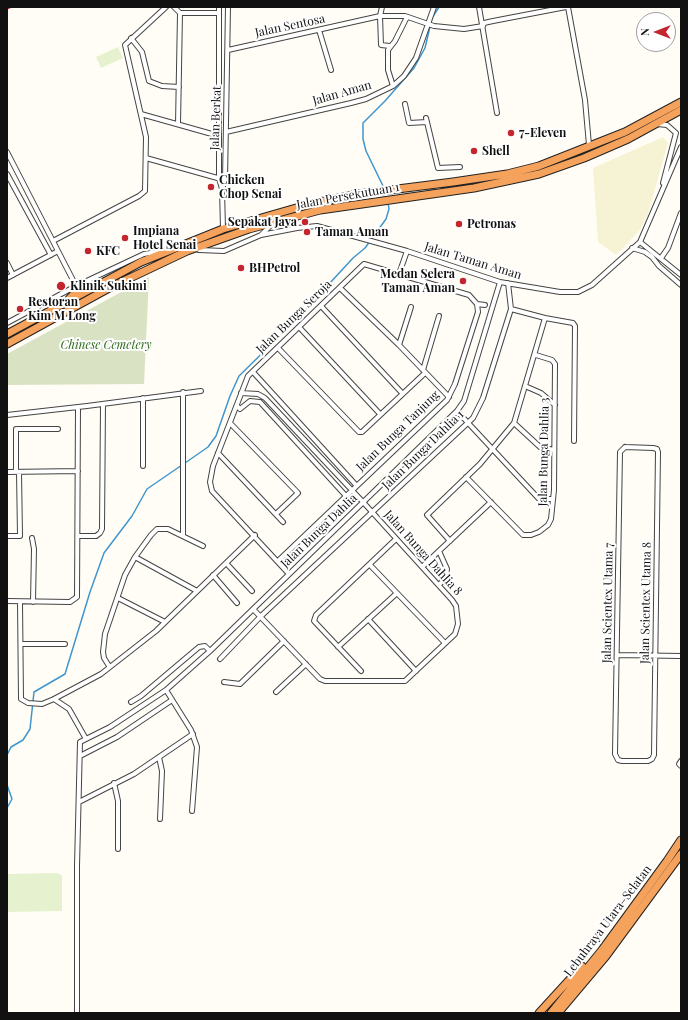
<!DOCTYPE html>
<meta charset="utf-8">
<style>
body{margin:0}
#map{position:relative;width:688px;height:1020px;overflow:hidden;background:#fffdf5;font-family:"Playfair Display",serif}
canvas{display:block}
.frame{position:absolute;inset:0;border:8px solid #111;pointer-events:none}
.north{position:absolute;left:636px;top:12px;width:40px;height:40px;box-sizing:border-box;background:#fff;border:1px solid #a0a0a0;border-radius:50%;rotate:270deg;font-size:11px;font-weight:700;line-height:16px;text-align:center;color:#111}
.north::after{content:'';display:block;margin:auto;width:14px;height:18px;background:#c4262e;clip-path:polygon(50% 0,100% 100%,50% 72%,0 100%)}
</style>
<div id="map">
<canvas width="688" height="1020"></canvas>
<div class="frame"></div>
<div class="north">N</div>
</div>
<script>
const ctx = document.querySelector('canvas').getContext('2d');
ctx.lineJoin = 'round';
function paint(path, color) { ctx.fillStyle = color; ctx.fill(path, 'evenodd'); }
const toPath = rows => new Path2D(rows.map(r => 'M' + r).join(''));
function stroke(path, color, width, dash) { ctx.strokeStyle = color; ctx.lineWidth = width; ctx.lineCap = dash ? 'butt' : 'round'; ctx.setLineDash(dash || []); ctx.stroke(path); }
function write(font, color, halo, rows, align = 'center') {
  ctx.font = font + ' "Playfair Display",serif'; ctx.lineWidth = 4; ctx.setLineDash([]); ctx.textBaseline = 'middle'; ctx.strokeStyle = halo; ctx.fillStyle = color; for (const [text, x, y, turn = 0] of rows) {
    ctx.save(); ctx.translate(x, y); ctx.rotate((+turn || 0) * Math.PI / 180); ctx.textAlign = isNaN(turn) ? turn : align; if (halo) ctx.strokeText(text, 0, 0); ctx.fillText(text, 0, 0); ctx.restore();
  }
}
paint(toPath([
 [663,137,668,143,648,214,639,231,616,255,598,242,593,168]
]), '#f6f3d4');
paint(toPath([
 [149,277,144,384,7,385,7,354]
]), '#d9e3c4');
paint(toPath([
 [118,47,123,58,101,68,96,57],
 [58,873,62,876,62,911,7,912,7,874]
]), '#e6f2cf');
stroke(toPath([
 [384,188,366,151,363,139,363,123,385,101,414,68,425,48,432,18,439,7],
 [185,463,208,447,216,436,230,396,239,376,293,323,353,258,365,248,386,219,389,209,388,203],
 [7,755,11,747,23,740,30,729,34,692,65,674,90,592,104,553,132,516,147,489,182,465],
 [7,785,12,799,7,808]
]), '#3f96cf', 1.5);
const street = toPath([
 [174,7,180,13,219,13],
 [219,7,219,178,222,189],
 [382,7,380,16,381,45,390,46],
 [479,7,497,113],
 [568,7,585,100,589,145],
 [319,30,331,70],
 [131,38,142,52,149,81,162,86,179,87],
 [228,50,380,16,405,16,434,26,464,29,483,26,484,23,493,21,566,7],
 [393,86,388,70,388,50,395,41,407,17],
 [405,104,409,123,427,122],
 [141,114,219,136],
 [426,118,438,168,460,167],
 [178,124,180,13],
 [657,124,667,125,676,133,663,183],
 [226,132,351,103,366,99,393,86,404,76,416,58,434,7],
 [7,152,76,286],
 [146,158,221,179],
 [7,174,51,255],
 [223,229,222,189,225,180,228,7],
 [261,235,297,228,317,226,407,251,500,282,560,292,578,292,592,285,640,242,681,147],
 [53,241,139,196,145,191,146,137,125,45,166,7],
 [640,242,681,275],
 [632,248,645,252,652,257,659,266,681,285],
 [199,250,224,251,261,235,272,224],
 [661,258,668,248,681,213],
 [7,263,13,275],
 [399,274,407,251],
 [7,278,58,251],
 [340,288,399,345,449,397],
 [477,304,485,305],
 [321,306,402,393],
 [511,309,545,318,573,323,575,326,574,441],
 [7,323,76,286,144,254,162,251],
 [299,327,380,414],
 [399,345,411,307],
 [278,348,359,432,362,432,425,373],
 [423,370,439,316],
 [253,372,356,485],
 [525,386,541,393,555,405],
 [241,393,258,394,265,398,363,502,452,600,456,606,458,624,455,634,405,681,325,681,320,679,253,609],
 [237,406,240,409,250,401,260,402,346,496],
 [457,411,539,499,553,499],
 [7,415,87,406,201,391],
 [230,423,298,493,276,514],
 [514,423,540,447,554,450],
 [625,447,653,448,657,449,658,452,654,755,652,759,648,761,622,761,618,760,615,754,620,452,625,447],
 [218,453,283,522],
 [143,466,143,398],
 [7,472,78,471],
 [16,472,16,429,58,429],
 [466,477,523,535,531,535,539,532,548,525,551,519,554,490,555,364,552,360,536,355],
 [7,536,20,536,19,472],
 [78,536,96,536,100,533,102,529,103,404],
 [183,536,183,392],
 [32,538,34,549,33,602],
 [450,541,427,515,480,464,514,423,545,318],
 [439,551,447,569,446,577,439,585],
 [135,557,197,591],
 [278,561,447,400,455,384,478,312,477,304,469,295,364,264,248,376,213,466,210,482,212,491,288,573],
 [226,563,252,591],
 [370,565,445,643],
 [422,567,491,502],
 [213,575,237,603],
 [118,598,165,622],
 [7,601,70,602,77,597,78,407],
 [20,602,21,699,28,703,42,704,54,699,101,674,156,631,255,535],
 [368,619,416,671],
 [21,644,65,644],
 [338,647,397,593],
 [617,655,681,656],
 [220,659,260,617,473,418,483,398,511,309,508,283],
 [109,666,104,658,103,652,105,634,125,575,135,557,151,535,157,529,168,529,203,546],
 [361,671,314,621,316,615,396,539],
 [224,682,240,684,284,641],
 [166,690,191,730,197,747,192,811],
 [276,692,306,664],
 [54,699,69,709,86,739],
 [131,702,141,696,199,647,205,646,210,651],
 [80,756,117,737,172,700],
 [159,757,162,771,160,819],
 [681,761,679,764,681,766],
 [114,783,118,801,118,849],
 [79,802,134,774,193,734],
 [77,1012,77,866,80,742,110,727,166,690,210,651,457,411,464,401,500,282]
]);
const highway = toPath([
 [69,299,75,293,76,286],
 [7,334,141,262,223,229,310,204,358,194,453,182,507,174,539,166,625,132,681,102],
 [7,344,111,287,187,251,249,229,320,210,474,188,539,174,584,158,628,139,681,110],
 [539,1013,582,966],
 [551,1013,602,950,667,861,681,840],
 [558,1013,606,956,681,854]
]);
stroke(street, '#444', 6);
stroke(highway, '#222', 9);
stroke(street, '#fff', 4);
stroke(highway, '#f5a25d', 7);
stroke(toPath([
 [7,9,11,7]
]), '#c4262e', 1.5);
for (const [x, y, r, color] of [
 [511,133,4,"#c4262e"],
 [474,151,4,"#c4262e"],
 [211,187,4,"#c4262e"],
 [305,222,4,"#c4262e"],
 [459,224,4,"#c4262e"],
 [307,232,4,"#c4262e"],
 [125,238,4,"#c4262e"],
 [88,251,4,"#c4262e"],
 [241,268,4,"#c4262e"],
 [463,281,4,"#c4262e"],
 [61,286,5,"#c4262e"],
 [20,309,4,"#c4262e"]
]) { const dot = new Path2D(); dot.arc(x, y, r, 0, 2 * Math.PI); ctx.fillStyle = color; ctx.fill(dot); stroke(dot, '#fff', 1.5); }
write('12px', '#111', '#fff', [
 ["Jalan Sentosa",290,26,-12],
 ["Jalan Aman",342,93,-16],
 ["Jalan Berkat",216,118,-88],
 ["Jalan Persekutuan 1",348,196,-10],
 ["Jalan Taman Aman",473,261,17],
 ["Jalan Bunga Seroja",294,317,-44],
 ["Jalan Bunga Tanjung",398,431,-44],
 ["Jalan Bunga Dahlia 1",423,450,-44],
 ["Jalan Bunga Dahlia 3",544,452,-89],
 ["Jalan Bunga Dahlia",319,531,-44],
 ["Jalan Bunga Dahlia 8",423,553,48],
 ["Jalan Scientex Utama 7",608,603,-89],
 ["Jalan Scientex Utama 8",646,603,-89],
 ["Lebuhraya Utara–Selatan",608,921,-53]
]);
write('bold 12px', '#111', '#fff', [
 ["7-Eleven",519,133],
 ["Shell",482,151],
 ["Chicken",219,180],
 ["Chop Senai",219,194],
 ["Sepakat Jaya",297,222,"right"],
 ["Petronas",467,224],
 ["Impiana",133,231],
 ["Hotel Senai",133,245],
 ["Taman Aman",315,232],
 ["KFC",96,251],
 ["BHPetrol",249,268],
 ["Medan Selera",455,274,"right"],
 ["Taman Aman",455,288,"right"],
 ["Klinik Sukimi",70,286],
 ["Restoran",28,302],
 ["Kim M Long",28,316]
], 'left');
write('italic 12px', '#2f6b1f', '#fff', [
 ["Chinese Cemetery",106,345]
]);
</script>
